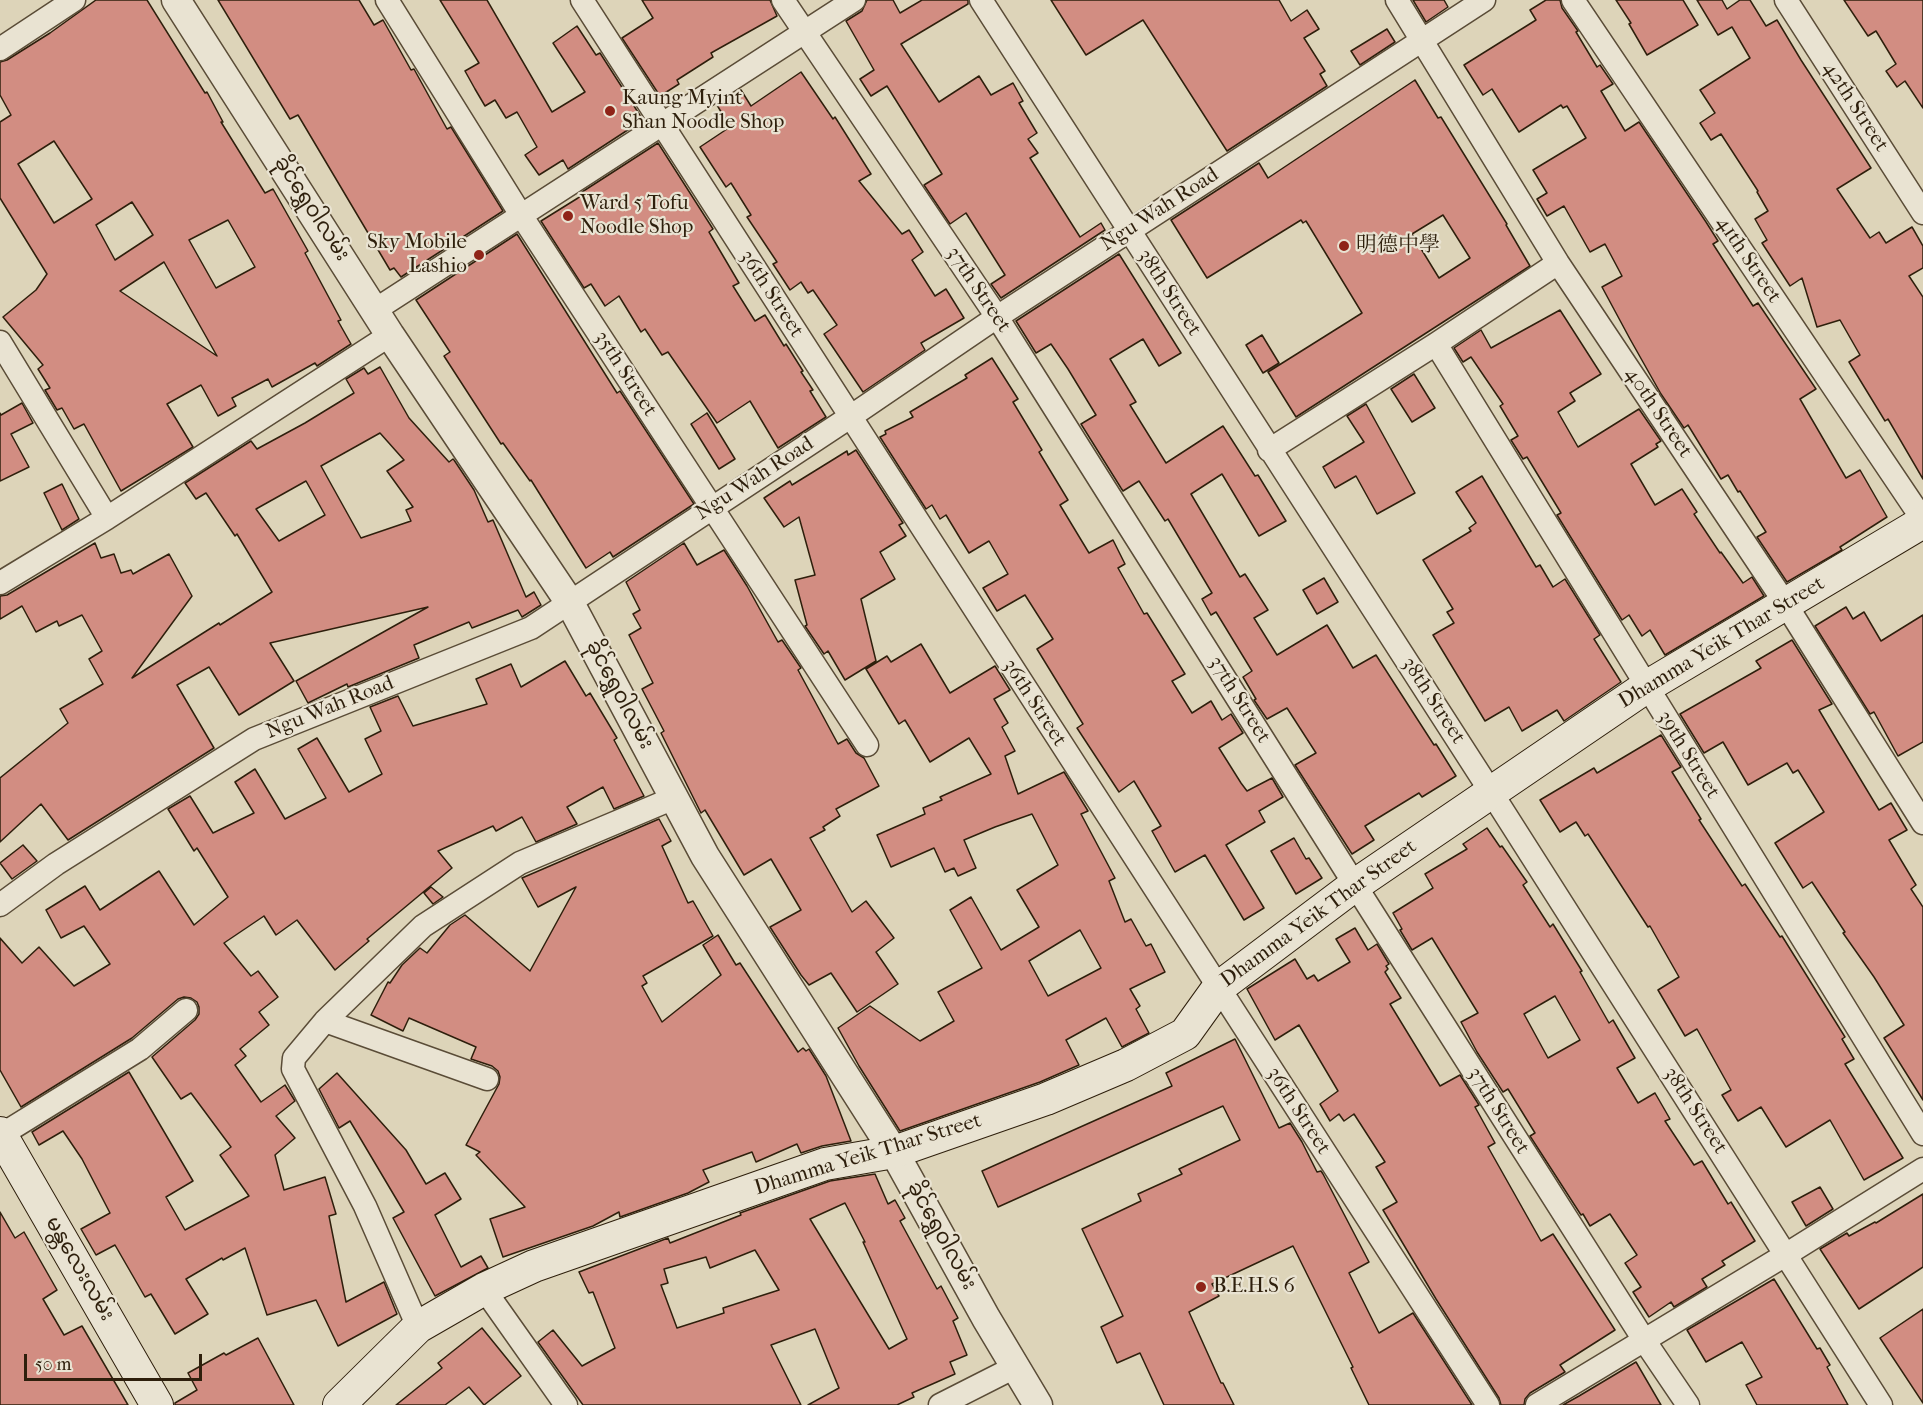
<!DOCTYPE html>
<meta charset="utf-8">
<style>
body{margin:0}
#map{position:relative;width:1923px;height:1405px;overflow:hidden;background:#ddd4b9;font-family:"IM FELL French Canon",serif}
canvas{display:block}
.scale{position:absolute;left:24px;top:1354px;width:178px;height:27px;box-sizing:border-box;border:3px solid #2e1f0c;border-top:0;padding-left:8px;font-size:18px;line-height:21px;white-space:nowrap;color:#2e1f0c;-webkit-text-stroke:4px #e9e3d2;paint-order:stroke}
</style>
<div id="map">
<canvas width="1923" height="1405"></canvas>
<div class="scale">50 m</div>
</div>
<script>
const ctx = document.querySelector('canvas').getContext('2d');
ctx.lineJoin = 'round';
function paint(path, color) { ctx.fillStyle = color; ctx.fill(path, 'evenodd'); }
const toPath = rows => new Path2D(rows.map(r => 'M' + r).join(''));
function stroke(path, color, width, dash) { ctx.strokeStyle = color; ctx.lineWidth = width; ctx.lineCap = dash ? 'butt' : 'round'; ctx.setLineDash(dash || []); ctx.stroke(path); }
function write(font, color, halo, rows, align = 'center') {
  ctx.font = font + ' "IM FELL French Canon","Noto Serif SC","Noto Sans Myanmar",serif'; ctx.lineWidth = 4.5; ctx.setLineDash([]); ctx.textBaseline = 'middle'; ctx.strokeStyle = halo; ctx.fillStyle = color; for (const [text, x, y, turn = 0] of rows) {
    ctx.save(); ctx.translate(x, y); ctx.rotate((+turn || 0) * Math.PI / 180); ctx.textAlign = isNaN(turn) ? turn : align; if (halo) ctx.strokeText(text, 0, 0); ctx.fillText(text, 0, 0); ctx.restore();
  }
}
const building = toPath([
 [96,0,147,0,205,93,207,92,223,122,221,122,265,193,273,189,308,251,305,253,341,320,338,321,351,344,317,366,315,363,272,387,268,379,232,398,236,406,218,416,201,385,167,404,193,447,121,491,84,424,74,429,62,408,57,410,45,390,50,388,38,369,43,365,3,317,36,290,47,274,0,198,0,122,11,115,0,95,0,62,7,60,50,33,96,0],
 [54,141,92,199,54,223,18,164,54,141],
 [132,202,153,235,115,260,96,225,132,202],
 [228,220,255,267,216,288,189,240,228,220],
 [164,262,217,356,120,291,164,262],
 [218,0,359,0,374,25,383,20,411,70,414,69,447,129,451,127,503,211,401,277,394,268,390,270,298,115,290,119,218,0],
 [440,0,487,0,552,112,585,92,553,43,577,26,596,55,600,53,643,120,568,169,563,160,539,175,525,155,537,147,517,112,506,118,495,100,485,106,475,89,465,71,479,63,440,0],
 [642,0,770,0,777,16,711,53,713,57,677,80,679,84,660,96,622,38,653,18,642,0],
 [867,0,893,0,900,13,922,0,968,0,968,4,901,44,939,102,979,76,991,95,1013,83,1023,101,1019,103,1037,133,1028,139,1038,153,1030,158,1054,196,1080,237,1101,223,1105,230,1001,298,991,284,1005,275,966,213,950,224,924,185,942,174,887,86,871,96,860,79,874,70,846,21,862,11,867,0],
 [1051,0,1279,0,1291,21,1307,10,1319,29,1304,38,1325,71,1320,74,1327,86,1227,151,1143,20,1086,55,1051,0],
 [1413,0,1444,0,1448,7,1426,22,1413,0],
 [1546,0,1560,0,1562,8,1578,31,1576,32,1597,67,1600,65,1613,84,1601,91,1625,131,1639,122,1706,222,1718,241,1713,244,1753,306,1758,303,1816,389,1800,399,1846,478,1860,470,1887,517,1840,547,1842,550,1787,582,1757,537,1766,532,1740,491,1738,492,1728,475,1721,479,1688,425,1684,428,1661,394,1630,339,1602,287,1622,276,1605,244,1590,252,1564,206,1547,216,1537,199,1547,193,1533,170,1586,138,1567,106,1563,108,1561,105,1519,132,1492,89,1483,95,1464,65,1536,20,1530,10,1546,0],
 [1616,0,1683,0,1698,25,1647,55,1629,24,1631,23,1616,0],
 [1697,0,1722,0,1727,9,1740,0,1750,0,1766,26,1777,20,1801,60,1871,168,1837,189,1870,238,1879,232,1886,243,1912,227,1923,246,1923,268,1909,276,1923,297,1923,479,1888,419,1885,421,1849,362,1860,355,1840,320,1817,327,1802,278,1790,286,1762,243,1767,240,1755,219,1768,211,1757,192,1758,191,1721,134,1711,140,1700,123,1715,113,1700,90,1750,58,1732,27,1718,35,1697,0],
 [1844,0,1923,0,1923,108,1905,81,1897,87,1886,71,1896,64,1876,31,1868,36,1844,0],
 [1387,29,1395,42,1360,65,1351,51,1387,29],
 [801,72,833,119,835,117,871,174,859,181,902,234,909,230,923,252,912,260,935,296,946,289,964,318,921,343,925,350,863,392,824,334,837,325,813,290,808,293,801,282,790,290,773,264,777,262,747,217,751,215,731,183,726,187,700,147,730,127,717,105,741,90,751,106,801,72],
 [1415,80,1438,118,1441,117,1507,224,1506,225,1530,266,1296,417,1268,372,1362,313,1306,221,1303,223,1301,220,1207,278,1171,220,1259,163,1268,178,1415,80],
 [1443,215,1470,258,1439,278,1412,234,1443,215],
 [658,143,713,229,709,232,739,283,733,286,755,321,765,315,784,346,786,344,803,371,801,372,813,390,810,391,826,417,778,448,750,401,717,423,668,352,662,355,645,329,641,332,619,296,605,306,591,284,584,288,541,221,578,198,583,194,582,192,658,143],
 [517,234,617,393,620,391,694,504,613,557,610,552,586,568,531,480,530,481,503,443,501,444,444,356,450,352,416,300,517,234],
 [1119,254,1181,353,1159,366,1143,339,1110,359,1136,402,1130,405,1166,463,1223,426,1255,476,1258,475,1286,521,1259,536,1222,474,1191,494,1240,577,1245,574,1268,610,1254,618,1277,655,1327,625,1353,668,1376,655,1434,745,1436,744,1456,776,1422,797,1419,793,1365,826,1374,840,1352,854,1295,765,1316,753,1287,708,1267,719,1254,700,1256,699,1243,677,1252,671,1216,612,1211,615,1202,599,1212,593,1168,519,1165,521,1139,481,1123,491,1121,488,1081,424,1096,415,1068,369,1051,344,1036,353,1016,321,1119,254],
 [1560,310,1601,374,1570,393,1575,401,1558,412,1578,447,1639,409,1661,441,1656,444,1658,447,1631,464,1655,505,1682,489,1697,512,1694,514,1720,553,1721,552,1743,583,1752,577,1764,596,1665,655,1650,630,1642,636,1629,615,1622,620,1557,515,1561,513,1527,457,1523,459,1511,440,1518,436,1500,406,1503,404,1471,357,1463,362,1454,348,1481,330,1491,348,1560,310],
 [1262,335,1279,363,1263,373,1246,345,1262,335],
 [992,358,1018,399,1013,402,1042,450,1039,452,1068,500,1060,505,1089,553,1113,540,1125,564,1118,568,1144,614,1147,613,1185,674,1172,681,1192,713,1211,701,1222,720,1231,714,1243,733,1219,748,1241,783,1247,791,1272,778,1283,797,1259,811,1265,822,1226,845,1264,908,1244,920,1205,855,1175,872,1152,831,1161,826,1134,781,1119,792,1077,728,1083,724,1037,649,1053,639,1025,595,997,611,983,588,1008,574,989,541,969,553,946,515,940,519,932,505,926,509,880,437,886,434,885,431,913,417,910,412,967,378,965,375,992,358],
 [380,367,409,418,449,462,453,459,454,460,474,490,488,522,493,520,526,597,534,592,541,605,522,617,518,610,472,628,469,622,414,645,419,658,348,687,347,684,308,703,296,681,428,607,270,643,294,681,239,715,209,667,177,685,214,748,68,840,41,804,0,842,0,778,68,723,60,709,103,684,89,659,102,651,82,615,59,626,57,621,36,632,22,606,0,619,0,596,7,595,95,543,101,558,114,554,121,573,131,570,133,574,169,554,192,596,132,678,219,623,220,625,272,592,237,534,235,536,206,493,196,499,185,483,251,441,257,449,305,423,354,393,346,379,364,368,368,374,380,367],
 [380,433,404,460,387,471,413,507,406,510,411,521,361,538,321,466,380,433],
 [306,481,325,515,279,541,256,509,306,481],
 [1414,374,1435,408,1412,422,1391,389,1414,374],
 [22,403,33,423,11,434,29,467,0,481,0,413,1,415,22,403],
 [1366,404,1415,493,1377,514,1356,476,1335,488,1323,467,1364,442,1347,416,1366,404],
 [707,413,735,459,719,469,691,424,707,413],
 [856,450,903,523,899,525,906,536,880,552,895,579,861,599,876,661,845,680,828,651,824,654,805,626,807,625,795,580,815,575,799,517,784,527,764,498,790,481,792,485,847,451,848,455,856,450],
 [1482,476,1536,567,1540,565,1553,587,1565,579,1600,635,1594,639,1621,682,1564,721,1557,710,1522,731,1509,707,1485,721,1433,635,1454,623,1447,612,1453,609,1423,560,1471,531,1469,528,1476,523,1456,492,1482,476],
 [62,484,79,519,62,530,44,493,62,484],
 [684,543,697,565,724,550,747,586,778,642,782,640,801,668,798,670,838,744,847,739,856,753,864,758,879,786,836,809,840,816,823,827,825,830,810,838,852,912,866,901,894,938,876,952,898,984,857,1012,831,973,809,985,801,975,770,927,801,910,771,859,744,875,705,810,701,813,661,733,664,731,642,689,653,683,629,635,641,628,633,614,640,610,626,582,684,543],
 [1324,578,1338,602,1317,614,1303,590,1324,578],
 [1846,607,1853,619,1864,612,1881,641,1923,615,1923,742,1898,756,1874,712,1870,714,1815,626,1846,607],
 [1792,640,1832,704,1819,710,1838,742,1879,810,1891,803,1907,830,1889,840,1916,885,1911,889,1923,907,1923,1100,1884,1038,1904,1025,1874,977,1843,933,1845,932,1812,882,1803,888,1775,843,1824,812,1798,770,1793,773,1787,763,1748,785,1723,742,1704,753,1680,714,1761,668,1756,661,1792,640],
 [921,644,950,693,995,666,1010,690,994,699,1008,723,1002,727,1015,751,1005,756,1018,794,1064,772,1088,811,1081,814,1115,878,1109,881,1125,922,1131,919,1146,946,1151,944,1165,972,1130,989,1140,1006,1136,1009,1149,1033,1122,1047,1106,1018,1066,1040,1079,1065,1040,1082,900,1131,859,1066,838,1028,870,1006,920,1041,954,1021,938,992,982,968,950,910,971,897,1001,950,1039,927,1017,890,1058,865,1032,814,995,827,964,840,976,868,958,876,954,868,945,872,934,848,891,867,877,835,925,814,923,808,942,800,940,797,991,774,969,738,930,762,905,720,899,724,866,669,887,656,891,662,921,644],
 [1080,930,1101,968,1048,996,1029,961,1080,930],
 [565,661,586,696,590,693,617,738,614,740,644,796,614,809,603,787,567,807,577,824,536,842,522,817,496,831,493,826,438,851,452,868,367,939,369,941,335,970,297,920,276,935,264,916,224,943,251,976,258,971,278,997,259,1012,269,1025,240,1049,246,1056,235,1065,261,1102,285,1085,295,1101,276,1116,295,1138,275,1155,284,1190,325,1177,336,1214,329,1216,346,1302,384,1282,397,1314,338,1346,316,1300,267,1315,245,1248,223,1260,222,1258,186,1279,208,1314,175,1334,151,1294,145,1297,115,1245,96,1255,81,1229,110,1213,82,1159,63,1131,39,1145,32,1132,129,1072,193,1181,166,1197,185,1230,249,1196,220,1155,231,1147,191,1093,181,1099,152,1057,195,1020,199,1014,199,1007,197,1002,191,998,184,997,178,999,132,1038,21,1107,0,1070,0,938,22,963,39,947,74,986,110,964,84,926,61,938,46,910,85,886,100,910,159,871,194,925,228,897,197,848,194,851,168,809,190,796,213,833,254,813,235,782,255,769,285,819,326,798,298,749,317,738,349,792,382,774,365,739,381,731,370,707,398,696,413,726,487,704,476,679,511,664,521,687,565,661],
 [1661,735,1681,767,1672,772,1701,819,1699,820,1742,886,1745,884,1780,937,1782,936,1845,1037,1842,1039,1854,1059,1845,1064,1903,1158,1864,1180,1830,1120,1786,1147,1761,1107,1738,1121,1722,1095,1731,1090,1697,1029,1685,1036,1658,990,1679,977,1650,926,1648,927,1588,834,1585,836,1576,822,1560,832,1540,800,1594,768,1597,773,1661,735],
 [659,819,671,841,662,846,688,903,693,901,713,936,643,976,647,983,642,986,662,1022,721,975,703,945,718,935,736,965,740,963,798,1052,803,1048,806,1051,809,1049,826,1076,851,1141,822,1146,801,1153,797,1144,756,1162,752,1152,703,1170,709,1182,688,1193,620,1217,619,1212,593,1226,503,1257,490,1219,525,1207,476,1155,480,1152,466,1145,499,1084,500,1077,498,1071,492,1066,471,1059,476,1047,409,1018,403,1031,371,1015,388,982,390,983,402,965,420,948,427,953,450,925,465,915,530,971,576,887,538,907,522,878,659,819],
 [1487,828,1500,847,1502,846,1527,882,1523,885,1550,927,1553,924,1582,971,1580,972,1609,1023,1613,1020,1635,1058,1617,1068,1638,1103,1655,1093,1670,1119,1665,1121,1694,1165,1702,1161,1728,1204,1731,1202,1755,1241,1722,1261,1725,1265,1702,1279,1707,1287,1674,1307,1671,1302,1649,1317,1633,1292,1641,1287,1625,1263,1637,1255,1610,1214,1590,1226,1583,1214,1581,1215,1530,1136,1535,1133,1508,1089,1503,1092,1477,1052,1461,1022,1478,1013,1432,938,1412,950,1400,930,1402,929,1393,913,1433,888,1425,874,1467,849,1463,844,1487,828],
 [1555,996,1580,1040,1548,1058,1524,1014,1555,996],
 [1294,838,1306,859,1309,858,1322,878,1296,894,1271,851,1294,838],
 [23,845,37,861,12,879,0,863,23,845],
 [431,887,443,897,433,904,424,893,431,887],
 [1355,928,1368,950,1377,944,1389,964,1386,966,1388,969,1385,972,1401,998,1390,1004,1440,1086,1460,1075,1479,1105,1475,1107,1495,1143,1488,1147,1541,1241,1553,1234,1615,1330,1560,1365,1565,1372,1530,1393,1525,1399,1524,1405,1501,1405,1499,1398,1436,1299,1383,1210,1397,1202,1376,1167,1385,1162,1354,1114,1344,1121,1339,1114,1330,1121,1320,1104,1338,1091,1299,1025,1275,1040,1247,989,1295,959,1307,979,1314,975,1318,981,1350,962,1336,939,1355,928],
 [1235,1039,1279,1128,1290,1123,1302,1142,1317,1172,1321,1171,1323,1174,1369,1262,1349,1273,1379,1333,1413,1313,1472,1405,1369,1405,1351,1368,1353,1367,1293,1246,1212,1284,1219,1296,1189,1312,1221,1383,1223,1383,1234,1405,1164,1405,1140,1353,1117,1363,1101,1327,1123,1316,1082,1229,1141,1201,1138,1194,1182,1174,1179,1169,1240,1140,1223,1106,998,1207,982,1171,1172,1086,1166,1073,1235,1039],
 [337,1073,406,1150,426,1184,445,1173,461,1199,435,1215,461,1267,481,1256,488,1268,435,1296,393,1218,404,1212,350,1121,339,1128,319,1089,337,1073],
 [875,1174,888,1204,895,1200,905,1218,900,1221,937,1289,941,1286,958,1318,953,1321,967,1355,950,1362,955,1374,912,1393,914,1397,897,1405,808,1405,839,1388,815,1329,771,1345,801,1405,583,1405,538,1342,553,1330,582,1366,615,1348,593,1292,589,1293,579,1272,668,1238,670,1243,741,1215,740,1213,830,1181,875,1174],
 [845,1203,865,1242,863,1242,907,1339,889,1349,810,1219,845,1203],
 [755,1250,779,1290,723,1308,724,1313,677,1328,661,1285,668,1283,664,1269,706,1257,710,1268,755,1250],
 [1820,1187,1833,1209,1806,1226,1792,1202,1820,1187],
 [1923,1194,1923,1267,1859,1309,1820,1249,1847,1233,1849,1236,1875,1222,1876,1223,1923,1194],
 [0,1212,15,1238,24,1232,57,1290,43,1299,64,1335,82,1326,128,1405,0,1405,0,1212],
 [1774,1279,1817,1349,1820,1348,1830,1365,1827,1367,1848,1405,1757,1405,1746,1385,1762,1377,1742,1342,1706,1362,1687,1330,1774,1279],
 [1923,1309,1923,1403,1880,1338,1923,1309],
 [482,1328,521,1376,484,1405,469,1387,445,1405,396,1405,442,1368,438,1363,482,1328],
 [258,1338,294,1405,175,1405,175,1403,197,1390,188,1373,224,1353,226,1355,258,1338],
 [1636,1362,1661,1405,1563,1405,1579,1396,1636,1362]
]);
paint(building, '#d28d82');
stroke(building, '#2e1f0c', 1.5);
const minor = toPath([
 [387,0,521,215,867,745],
 [582,0,1488,1405],
 [783,0,997,317,1355,885,1644,1340,1688,1405],
 [981,0,1491,792,1881,1405],
 [1397,0,1558,263,1785,603,1923,823],
 [1573,0,1923,520],
 [1786,0,1923,213],
 [0,49,74,0],
 [375,310,854,0],
 [0,342,107,518],
 [1436,344,1923,1134],
 [1269,450,1436,344,1558,263],
 [0,583,107,518,390,335],
 [0,905,56,864,254,739,531,628,850,417,997,317,1484,0],
 [325,1021,487,1079],
 [1,1135,140,1049,186,1010],
 [484,1289,566,1405],
 [418,1327,365,1206,293,1069,294,1058,325,1021,423,926,520,863,674,798],
 [940,1405,1017,1366],
 [1537,1405,1787,1254,1923,1169]
]);
const tertiary = toPath([
 [176,0,390,335,570,603,705,856,894,1152,986,1318,1038,1405]
]);
const secondary = toPath([
 [0,1133,157,1405],
 [339,1405,418,1327,484,1289,534,1266,825,1164,894,1152,1046,1099,1126,1065,1185,1034,1218,988,1355,885,1646,687,1923,522]
]);
stroke(minor, '#5a4c37', 25);
stroke(tertiary, '#5a4c37', 31);
stroke(secondary, '#2e1f0c', 34);
stroke(minor, '#e9e3d2', 22);
stroke(tertiary, '#e9e3d2', 28);
stroke(secondary, '#e9e3d2', 32);
for (const [x, y, r, color] of [
 [610,111,6,"#8f2418"],
 [568,216,6,"#8f2418"],
 [1344,246,6,"#8f2418"],
 [479,255,6,"#8f2418"],
 [1201,1287,6,"#8f2418"]
]) { const dot = new Path2D(); dot.arc(x, y, r, 0, 2 * Math.PI); ctx.fillStyle = color; ctx.fill(dot); stroke(dot, '#e9e3d2', 2); }
write('21px', '#2e1f0c', '#e9e3d2', [
 ["Kaung Myint",622,99],
 ["Shan Noodle Shop",622,123],
 ["Ward 5 Tofu",580,204],
 ["Noodle Shop",580,228],
 ["Sky Mobile",467,243,"right"],
 ["Lashio",467,267,"right"],
 ["明德中學",1356,246],
 ["B.E.H.S 6",1213,1287]
], 'left');
write('21px', '#2e1f0c', '#e9e3d2', [
 ["42th Street",1855,107,57],
 ["ခိုင်ရွှေဝါလမ်း",311,209,57],
 ["Ngu Wah Road",1160,210,-33],
 ["41th Street",1748,260,56],
 ["37th Street",978,290,56],
 ["38th Street",1169,293,57],
 ["36th Street",771,294,57],
 ["35th Street",625,374,57],
 ["40th Street",1658,413,56],
 ["Ngu Wah Road",755,479,-33],
 ["Dhamma Yeik Thar Street",1722,643,-31],
 ["ခိုင်ရွှေဝါလမ်း",619,695,62],
 ["37th Street",1239,700,58],
 ["38th Street",1433,701,57],
 ["36th Street",1034,703,57],
 ["Ngu Wah Road",330,708,-22],
 ["39th Street",1688,755,58],
 ["Dhamma Yeik Thar Street",1319,914,-36],
 ["36th Street",1298,1111,57],
 ["37th Street",1498,1111,58],
 ["38th Street",1695,1111,57],
 ["Dhamma Yeik Thar Street",868,1155,-17],
 ["ခိုင်ရွှေဝါလမ်း",941,1236,61],
 ["မန္တလေးလမ်း",79,1269,60]
]);
</script>
